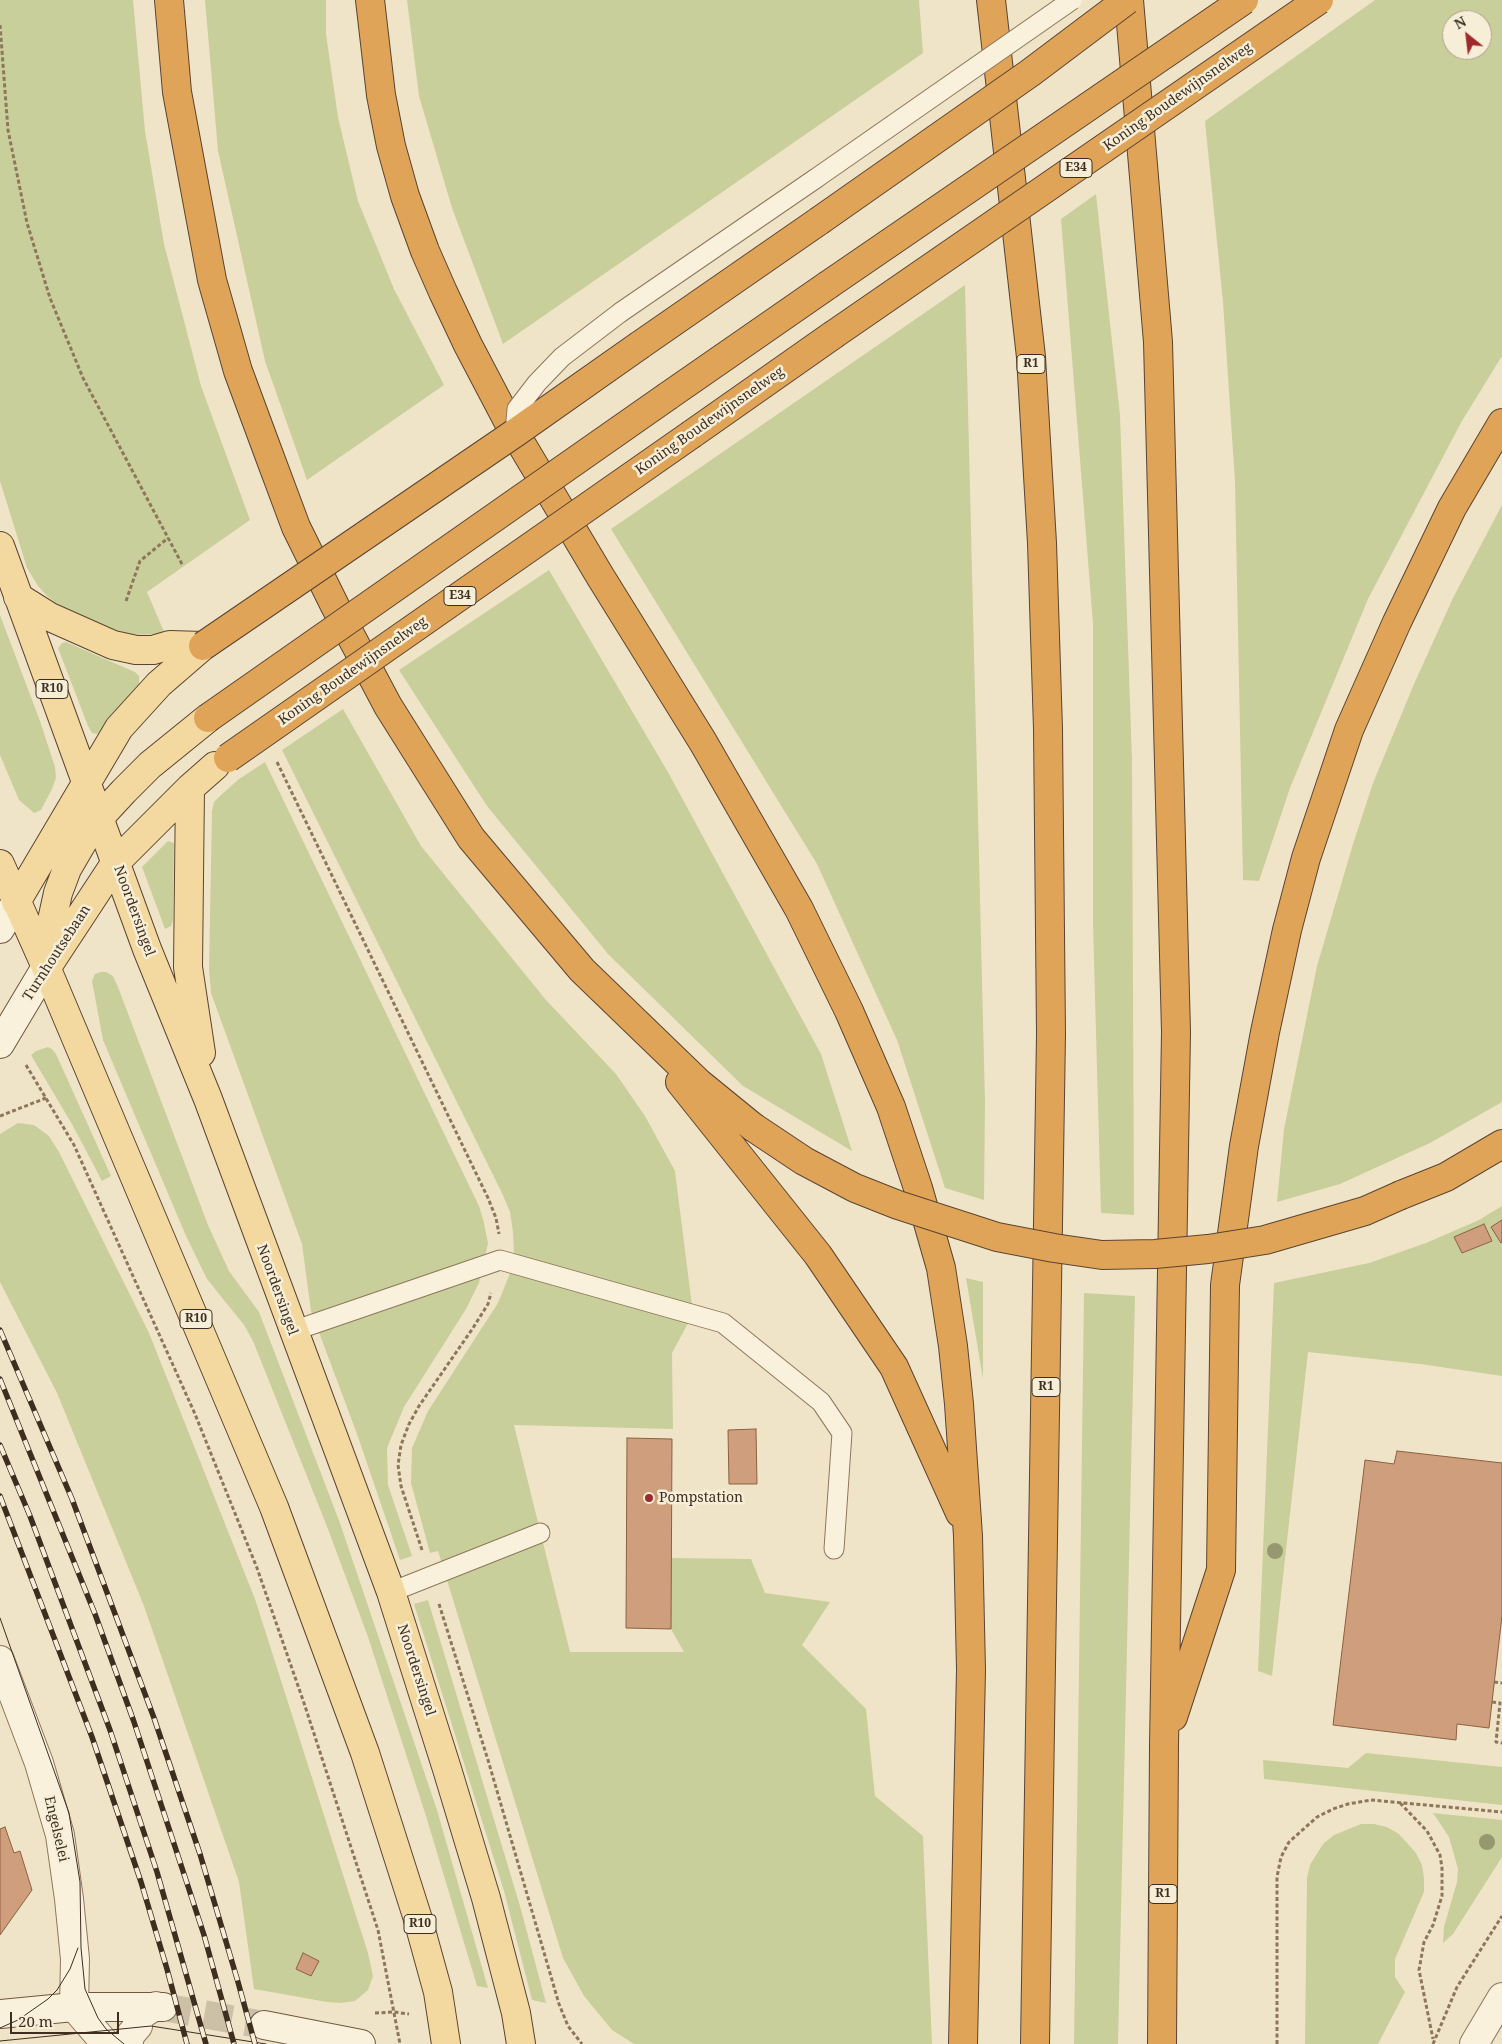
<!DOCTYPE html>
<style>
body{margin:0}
#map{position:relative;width:1502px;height:2044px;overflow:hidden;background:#f0e4c8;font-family:"Noto Serif",serif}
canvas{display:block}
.north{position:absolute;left:1442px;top:10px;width:50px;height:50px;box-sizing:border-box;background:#f7eed8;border:1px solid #ada18e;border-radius:50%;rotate:331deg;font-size:14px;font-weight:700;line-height:20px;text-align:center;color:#3d2e20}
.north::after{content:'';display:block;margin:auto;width:18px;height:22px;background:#9e2a2b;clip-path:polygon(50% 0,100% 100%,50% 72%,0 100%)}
.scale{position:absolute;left:10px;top:2012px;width:109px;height:22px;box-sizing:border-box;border:2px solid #3d2e20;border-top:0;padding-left:6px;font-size:15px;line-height:18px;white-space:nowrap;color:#3d2e20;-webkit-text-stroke:4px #f7eed8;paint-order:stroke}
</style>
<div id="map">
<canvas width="1502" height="2044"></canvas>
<div class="north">N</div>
<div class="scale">20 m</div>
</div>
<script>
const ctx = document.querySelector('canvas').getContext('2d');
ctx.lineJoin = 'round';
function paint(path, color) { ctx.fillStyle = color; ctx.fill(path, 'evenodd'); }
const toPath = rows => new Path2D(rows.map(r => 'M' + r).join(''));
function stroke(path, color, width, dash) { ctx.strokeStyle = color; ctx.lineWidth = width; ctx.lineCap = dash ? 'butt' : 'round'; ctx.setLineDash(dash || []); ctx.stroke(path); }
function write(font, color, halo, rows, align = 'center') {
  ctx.font = font + ' "Noto Serif",serif'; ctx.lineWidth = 5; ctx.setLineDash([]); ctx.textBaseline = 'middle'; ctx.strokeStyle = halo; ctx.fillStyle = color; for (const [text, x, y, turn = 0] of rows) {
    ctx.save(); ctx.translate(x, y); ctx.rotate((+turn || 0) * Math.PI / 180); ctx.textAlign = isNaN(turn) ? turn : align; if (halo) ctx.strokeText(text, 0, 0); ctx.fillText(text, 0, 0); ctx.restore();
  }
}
paint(toPath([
 [0,0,133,0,145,131,164,244,201,386,250,520,147,592,165,634,123,635,110,632,63,608,47,596,38,586,27,568,0,481],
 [205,0,326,0,326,34,338,117,358,201,394,289,444,385,307,480,265,361,218,151],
 [407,0,919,0,923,53,503,344,452,208,419,96],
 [1375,0,1502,0,1502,356,1462,421,1368,599,1290,788,1259,881,1243,880,1235,482,1223,302,1205,121],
 [1452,20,1482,20,1482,50,1452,50],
 [1096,194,1120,415,1132,760,1134,1215,1101,1213,1093,925,1093,624,1061,219],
 [965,285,985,1102,984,1200,945,1188,897,1040,817,864,611,529],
 [1502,505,1502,1102,1430,1143,1340,1184,1277,1202,1284,1129,1317,966,1353,844,1373,783,1414,684,1453,598],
 [549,570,669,774,821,1054,852,1151,743,1086,608,954,487,806,399,670],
 [0,615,40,721,55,767,56,778,52,789,41,810,34,813,19,800,0,755],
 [66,642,135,672,139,676,139,684,104,728,97,734,92,733,88,726,58,648,62,643],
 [343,709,421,846,546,1000,616,1074,645,1116,675,1171,693,1314,672,1353,673,1429,514,1425,570,1652,684,1652,671,1629,670,1558,751,1559,765,1593,830,1602,802,1645,866,1709,875,1796,923,1836,932,2044,634,2044,612,2030,584,1996,563,1958,438,1551,430,1553,411,1483,412,1448,428,1411,498,1303,509,1276,514,1256,513,1232,510,1212,502,1193,282,750],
 [265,762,479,1206,484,1223,488,1243,479,1283,466,1309,404,1407,387,1448,388,1485,412,1556,400,1560,357,1434,311,1311,302,1244,211,993,209,969,212,811,214,802,221,795,239,779],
 [168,841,174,843,173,920,171,926,165,929,142,867],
 [101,972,106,972,113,976,118,987,208,1225,229,1271,259,1312,340,1523,437,1810,488,1988,477,1986,426,1816,368,1637,328,1529,253,1341,244,1325,207,1279,186,1236,103,1040,92,981,95,974],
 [48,1047,52,1049,56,1054,111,1176,102,1181,73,1126,31,1055,36,1051],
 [18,1123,34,1125,49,1136,59,1152,149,1333,255,1599,368,1953,373,1976,368,1990,355,2001,340,2003,327,2002,254,1989,239,1882,144,1606,57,1393,0,1282,0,1134],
 [1502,1206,1502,1376,1420,1364,1308,1352,1272,1676,1258,1671,1274,1283,1369,1263,1426,1243,1479,1220],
 [966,1278,983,1282,983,1379],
 [1084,1293,1135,1296,1118,2044,1074,2044],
 [428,1600,520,1906,546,2003,532,2000,504,1891,414,1604],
 [1366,1753,1502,1767,1502,1805,1264,1779,1263,1760,1348,1768],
 [1433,1813,1502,1820,1502,1857,1453,1934,1443,1943,1444,1927,1457,1882,1458,1869,1449,1837],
 [1361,1824,1374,1824,1387,1827,1399,1834,1416,1853,1422,1865,1424,1878,1424,1892,1395,1959,1395,1977,1405,1992,1378,2044,1305,2044,1307,1878,1310,1865,1323,1844,1334,1835]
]), '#c9cf9b');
const building = toPath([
 [1502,1220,1502,1242,1501,1243,1491,1227,1502,1220],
 [1484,1224,1492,1241,1462,1253,1454,1237,1484,1224],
 [756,1429,757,1484,729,1484,728,1430,756,1429],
 [627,1438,672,1439,671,1629,626,1628,627,1438],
 [1397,1451,1502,1463,1502,1616,1489,1728,1457,1724,1456,1740,1333,1725,1365,1460,1394,1464,1397,1451],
 [5,1827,14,1853,20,1851,32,1890,0,1935,0,1829,5,1827],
 [303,1953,319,1961,311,1976,296,1969,303,1953]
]);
paint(building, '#cf9f7d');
stroke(building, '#8d5f41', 1);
stroke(toPath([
 [163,2007,264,2025]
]), '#ccc0a6', 28, [28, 14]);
const service = toPath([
 [621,312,815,179],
 [293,1331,500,1260,723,1323,821,1402,842,1433,834,1549],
 [391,1592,540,1533]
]);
const minor = toPath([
 [0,1660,39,1763,60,1835,69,1899,75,1959,74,2007,106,2044],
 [128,2044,131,2034,138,2026,137,2020,144,2013,156,2006],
 [1474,2044,1502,1997]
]);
const secondary = toPath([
 [0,929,16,902],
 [0,1044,46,967],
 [0,2014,74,2007,163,2007],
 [264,2025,361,2044]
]);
const primary = toPath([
 [0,546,147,949,208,1099,391,1592,447,1769,486,1898,516,2013,521,2044],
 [18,597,50,617,113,645,136,650,153,650,170,645,203,646],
 [190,788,188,967,201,1053],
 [0,864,46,967,274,1507,365,1753,417,1916,438,1992,446,2044],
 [16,902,119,728,159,684,203,646],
 [49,964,116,862,190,788,215,766],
 [47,966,51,925,58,893,67,869,85,838,99,818,124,791,150,765,208,718]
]);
const motorway = toPath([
 [169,0,177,92,212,280,238,371,268,452,296,527,335,606,388,706,471,838,582,970,699,1083,753,1127],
 [370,0,381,95,391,146,405,196,425,251,443,292,468,345,510,425,600,576,703,742,799,909,849,1011,891,1107,918,1188,941,1268,953,1346,959,1404,968,1536,971,1670,963,2044],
 [991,0,1031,357,1042,543,1048,729,1051,1034,1035,2044],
 [1129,0,1158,342,1176,1032,1164,1745,1162,2044],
 [640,345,819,221],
 [668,396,828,285],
 [692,434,833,335],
 [680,1082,818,1255,894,1367,960,1513],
 [1401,1195,1446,1177,1502,1144],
 [1173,1717,1221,1570,1225,1285,1244,1146,1265,1032,1287,930,1306,858,1349,730,1397,622,1452,508,1502,423]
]);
stroke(service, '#8d765c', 21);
stroke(minor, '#8d765c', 30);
stroke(secondary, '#6f573f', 30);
stroke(primary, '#5b4430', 30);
stroke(motorway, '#5b4430', 30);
stroke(toPath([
 [0,25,8,130,27,223,50,298,83,378,183,566],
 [126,601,140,561,168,538],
 [277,762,488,1198,496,1218,499,1234],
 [26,1065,74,1145,195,1414,257,1568,304,1703,378,1930,400,2044],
 [0,1116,46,1098],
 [422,1550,401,1486,398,1465,401,1445,409,1424,419,1406,473,1328,488,1304,491,1293],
 [439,1604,488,1760,559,2004,568,2026,582,2044],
 [1494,1682,1502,1683],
 [1492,1702,1500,1703,1496,1742,1502,1743],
 [1400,1803,1427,1831,1440,1855,1442,1868,1442,1896,1433,1925,1424,1942,1419,1970,1433,2039],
 [375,2013,394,2012,409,2014],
 [1277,2044,1277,1877,1281,1857,1289,1842,1317,1817,1333,1809,1348,1804,1371,1800,1502,1812],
 [1433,2044,1457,1987,1502,1916]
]), '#8d765c', 3, [4, 2.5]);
stroke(service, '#faf1dc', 19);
stroke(minor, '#faf1dc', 28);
stroke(secondary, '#faf1dc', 28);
stroke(primary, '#f3d9a0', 28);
stroke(motorway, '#e0a458', 28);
stroke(toPath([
 [0,1618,69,1813,80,1882,81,1948,85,1989,98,2018,106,2029,124,2044],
 [0,2028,18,2020,48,1999,57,1990,70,1969,78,1948],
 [0,2041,151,2026,266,2044]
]), '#3d2e20', 1);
const rail = toPath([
 [0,1330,72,1499,154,1718,200,1854,238,1982,255,2044],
 [0,1379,95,1614,134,1722,204,1935,234,2044],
 [0,1445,30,1516,110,1730,157,1872,206,2044],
 [0,1496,92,1737,141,1882,167,1969,187,2044]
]);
stroke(rail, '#3d2e20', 5.5);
stroke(rail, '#f7eed8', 4, [11]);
const serviceBridge = toPath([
 [815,179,1072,0],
 [515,433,517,409,537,383,562,357,621,312]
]);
const motorwayBridge = toPath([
 [819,221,1030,73,1127,0],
 [828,285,1244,0],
 [833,335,1319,0],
 [203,646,515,433,640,345],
 [208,718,668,396],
 [228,758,692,434],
 [753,1127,804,1161,855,1188,898,1205,997,1237,1054,1248,1102,1255,1155,1254,1208,1249,1265,1240,1365,1211,1401,1195]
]);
stroke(serviceBridge, '#8d765c', 21, []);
stroke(motorwayBridge, '#5b4430', 30, []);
stroke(serviceBridge, '#faf1dc', 19);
stroke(motorwayBridge, '#e0a458', 28);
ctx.fillStyle = '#96986f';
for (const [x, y] of [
 [1275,1551],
 [1487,1842]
]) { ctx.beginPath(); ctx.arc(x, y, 8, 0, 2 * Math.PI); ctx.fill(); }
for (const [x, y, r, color] of [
 [649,1498,5,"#9e2a2b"]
]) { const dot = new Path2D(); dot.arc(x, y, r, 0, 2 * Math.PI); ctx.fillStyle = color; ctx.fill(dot); stroke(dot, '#f7eed8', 2); }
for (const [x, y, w] of [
 [1076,168,32],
 [1031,364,28],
 [460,596,32],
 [52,689,32],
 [196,1319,32],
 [1046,1387,28],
 [1163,1894,28],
 [420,1924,32]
]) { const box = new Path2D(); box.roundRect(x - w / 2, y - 9.5, w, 19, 4); ctx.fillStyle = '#f7eed8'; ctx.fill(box); stroke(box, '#3d2e20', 1); }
write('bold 12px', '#3d2e20', null, [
 ["E34",1076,168],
 ["R1",1031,364],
 ["E34",460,596],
 ["R10",52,689],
 ["R10",196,1319],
 ["R1",1046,1387],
 ["R1",1163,1894],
 ["R10",420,1924]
]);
write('14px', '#3d2e20', '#f7eed8', [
 ["Koning Boudewijnsnelweg",1178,97,-35],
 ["Koning Boudewijnsnelweg",710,421,-35],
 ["Koning Boudewijnsnelweg",353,671,-35],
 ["Noordersingel",134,911,70],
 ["Turnhoutsebaan",57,953,-57],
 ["Noordersingel",277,1290,70],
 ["Noordersingel",416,1670,72],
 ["Engelselei",56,1829,77]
]);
write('14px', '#3d2e20', '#f7eed8', [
 ["Pompstation",659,1498]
], 'left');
</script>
